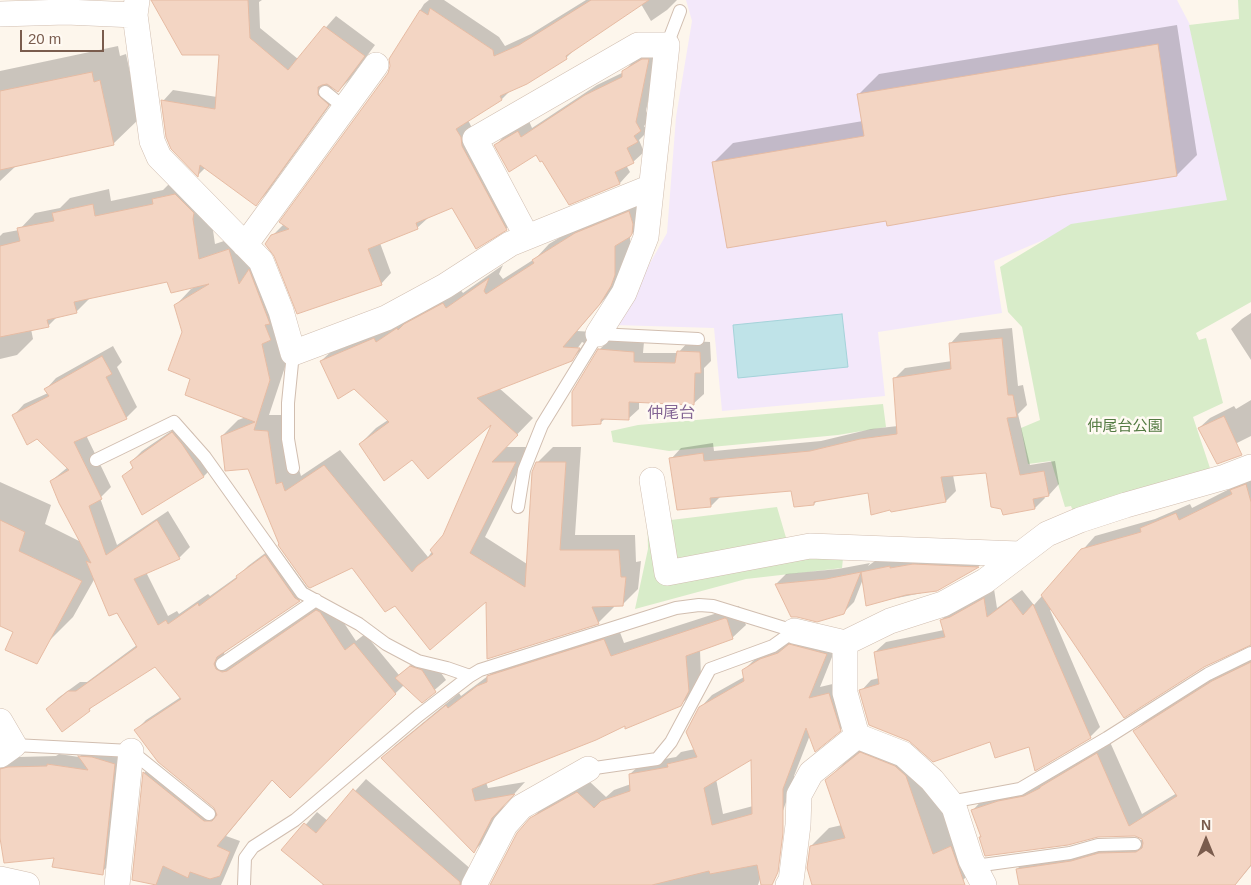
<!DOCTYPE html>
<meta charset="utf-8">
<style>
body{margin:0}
#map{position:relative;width:1251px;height:885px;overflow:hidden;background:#fdf6ec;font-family:Arial,sans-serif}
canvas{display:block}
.north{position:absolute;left:1181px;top:815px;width:50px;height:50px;-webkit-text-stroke:4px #fffaf3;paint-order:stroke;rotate:0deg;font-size:14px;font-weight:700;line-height:20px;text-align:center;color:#7a5c4d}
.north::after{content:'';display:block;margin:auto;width:18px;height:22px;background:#7a5c4d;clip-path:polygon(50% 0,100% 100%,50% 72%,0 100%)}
.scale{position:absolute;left:20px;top:30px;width:84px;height:22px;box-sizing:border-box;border:2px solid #7a5c4d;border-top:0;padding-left:6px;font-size:15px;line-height:18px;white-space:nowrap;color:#7a5c4d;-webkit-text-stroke:4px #fffaf3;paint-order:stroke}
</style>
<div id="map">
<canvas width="1251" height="885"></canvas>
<div class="north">N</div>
<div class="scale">20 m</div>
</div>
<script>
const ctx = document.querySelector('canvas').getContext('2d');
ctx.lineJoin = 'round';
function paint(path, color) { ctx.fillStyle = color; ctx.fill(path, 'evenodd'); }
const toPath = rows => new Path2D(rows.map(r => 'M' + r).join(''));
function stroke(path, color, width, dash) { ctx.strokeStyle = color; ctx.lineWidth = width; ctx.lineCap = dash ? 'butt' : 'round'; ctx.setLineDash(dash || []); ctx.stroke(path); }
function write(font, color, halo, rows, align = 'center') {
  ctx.font = font + ' Arial,"Noto Sans JP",sans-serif'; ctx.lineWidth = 5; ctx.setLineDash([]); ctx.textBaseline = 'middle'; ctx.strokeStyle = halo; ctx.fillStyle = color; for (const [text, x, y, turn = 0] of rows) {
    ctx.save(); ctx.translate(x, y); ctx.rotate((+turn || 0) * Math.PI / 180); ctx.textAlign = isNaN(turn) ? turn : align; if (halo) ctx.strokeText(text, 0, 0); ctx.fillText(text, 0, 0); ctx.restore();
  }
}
paint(toPath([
 [686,0,1177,0,1240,120,1231,208,1067,230,994,261,1002,313,878,332,885,396,722,411,714,328,615,325,667,233,676,117,692,21]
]), '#f3e8fa');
paint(toPath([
 [1238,0,1251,0,1251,302,1196,333,1199,340,1206,338,1223,403,1193,417,1211,471,1073,511,1071,506,1065,507,1051,461,1028,464,1021,428,1040,420,1022,327,1008,312,1000,267,1071,224,1227,200,1189,25,1239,19],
 [883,404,886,427,838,435,669,451,613,442,611,431,638,425],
 [667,503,671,520,777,507,792,558,843,558,842,568,746,579,635,609,648,549,647,506]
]), '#d8ecc9');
const water = toPath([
 [842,314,848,367,738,378,733,325,842,314]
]);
paint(water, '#bfe3e8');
stroke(water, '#a5d3da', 1);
paint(toPath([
 [160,0,262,0,259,2,260,28,298,59,336,16,375,45,349,80,338,91,333,87,332,88,338,94,266,194,256,204,205,168,198,175,163,101,173,90,217,97,220,53],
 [429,0,444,0,499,37,505,46,531,34,586,0,677,0,667,10,651,21,641,4,577,47,566,58,510,91,502,99,468,120,471,126,472,135,517,218,506,229,453,206,428,218,417,228,380,243,391,273,381,284,272,236,284,224,389,74,392,66,390,59,424,4],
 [1177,25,1197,155,1177,175,888,225,887,220,714,162,733,143,863,121,859,94,879,74],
 [118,46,120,56,126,54,140,118,113,144,17,165,0,181,0,71],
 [659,49,646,111,650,120,644,126,648,131,639,140,644,152,633,162,626,165,630,172,620,183,569,203,542,160,536,154,496,145,506,134,529,121,532,128,597,85,624,72,634,60],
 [170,183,209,203,215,244,245,234,278,331,286,364,269,415,283,415,301,476,340,450,428,557,444,535,494,421,413,458,360,444,376,428,388,420,354,388,321,361,337,346,459,288,463,293,503,265,499,274,503,279,536,258,549,244,592,218,645,196,646,220,630,236,631,259,615,287,577,331,594,332,587,344,571,360,499,388,533,418,505,447,530,447,485,537,527,564,537,463,553,447,581,447,575,535,635,535,636,562,641,561,638,589,622,605,613,605,614,607,598,623,487,599,395,604,352,566,281,544,249,467,222,436,238,420,246,417,191,379,183,332,176,305,191,289,197,286,168,281,91,297,76,312,58,316,48,326,31,329,33,339,17,355,0,359,0,236,3,233,19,230,35,213,60,208,70,198,109,189,111,201,163,190],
 [582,342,584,343,580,349,577,349],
 [1251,313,1251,360,1231,329,1242,319],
 [1012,328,1018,386,1023,385,1027,405,1018,414,1030,465,1055,461,1059,484,1049,495,1044,496,1045,498,1035,508,987,472,953,475,956,491,946,501,869,492,818,500,814,504,792,490,721,496,711,506,678,508,671,459,681,448,713,443,714,451,821,441,871,429,898,426,894,379,905,368,952,361,950,344,960,333],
 [610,339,644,342,643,353,678,353,689,341,710,342,711,361,704,368,704,394,693,404,639,402,639,409,628,419,606,418,600,423,599,350],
 [113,346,122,362,117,367,137,407,126,418,86,435,111,487,100,498,117,545,168,511,190,547,179,558,146,572,168,616,177,611,179,614,208,594,210,596,238,576,248,566,276,545,309,590,299,600,225,651,224,653,226,659,233,662,238,661,327,600,330,602,356,641,365,634,399,675,422,656,432,660,446,680,422,701,404,685,290,796,273,779,226,836,240,841,221,885,156,885,133,878,144,773,154,763,219,814,215,807,136,730,146,720,181,697,155,665,96,703,89,710,47,709,58,698,80,682,87,682,137,645,95,578,73,617,47,643,0,624,0,482,51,505,45,524,81,542,51,481,68,467,14,415,24,404,48,393,46,389,56,378],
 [1251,400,1251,436,1213,455,1199,428,1210,418,1234,406,1236,409],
 [183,423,193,433,214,466,204,476,143,513,124,477,133,467,131,462,142,451],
 [1251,478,1251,645,1203,666,1050,610,1100,727,1090,737,1030,746,991,740,861,691,871,680,879,678,875,652,886,642,944,630,941,620,952,610,994,589,997,608,1022,590,1034,605,1095,536,1155,519,1190,504,1192,508],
 [988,557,979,566,937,590,867,604,863,579,854,602,843,613,776,584,786,574,838,569,870,563,868,566,875,561],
 [739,606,746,625,732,638,700,650,701,677,694,692,680,705,626,724,486,782,488,788,525,782,505,804,487,838,474,851,383,758,396,745,459,693,461,696,492,673,502,663,618,627,624,643],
 [791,641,838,642,820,687,841,682,852,718,840,730,810,735,794,776,794,794,786,802,758,885,492,885,531,819,543,807,589,781,606,797,614,790,631,784,630,774,642,763,676,757,681,752,695,749,700,708,712,695,744,677,743,671,755,659],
 [752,758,753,806,723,814,716,779],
 [1251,657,1251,866,1235,885,1021,885,1017,869,1030,856,1113,841,1145,840,1136,835,980,837,982,835,973,810,985,797,1012,789,1110,742,1142,814,1177,793,1135,731,1147,719,1226,669],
 [878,735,913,749,981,863,963,880,929,885,813,885,811,846,829,828,842,825,826,781,844,763],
 [90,747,125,754,113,861,102,872,55,857,0,831,0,757,12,759,19,757,56,756,59,754,79,757],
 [366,779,472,870,478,885,322,885,324,883,283,850,317,812,328,821]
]), '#0003');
const building = toPath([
 [151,0,248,0,250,38,288,70,324,26,365,56,338,92,327,84,322,85,318,87,318,95,329,105,256,206,200,165,198,177,171,149,166,137,161,100,215,109,219,55,182,55,151,0],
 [591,0,649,0,566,56,567,59,527,84,500,96,502,100,456,129,461,137,462,146,507,230,476,249,452,208,416,223,418,229,368,249,382,285,297,314,274,256,265,244,271,235,289,229,279,222,388,73,390,66,389,59,420,10,428,15,430,8,493,50,494,56,519,45,591,0],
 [1158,44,1177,176,1061,195,887,226,886,221,727,248,712,162,864,136,857,94,1158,44],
 [642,59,649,59,636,122,641,131,634,136,638,142,627,148,634,163,615,172,620,184,569,205,542,161,540,162,536,155,509,172,494,145,518,131,521,137,585,95,622,77,622,71,642,59],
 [92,72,94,82,100,80,114,145,0,170,0,91,92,72],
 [175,194,194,213,193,219,199,259,229,249,239,284,249,269,267,316,270,324,265,325,271,340,262,344,270,380,254,430,268,431,276,484,282,482,285,491,324,465,412,572,417,566,433,554,430,550,443,535,491,425,428,479,412,460,384,481,359,444,389,422,354,389,338,399,320,361,374,338,376,342,397,328,398,330,404,324,443,303,446,308,489,278,484,291,486,294,534,263,532,260,575,233,629,211,633,224,632,234,630,237,615,246,615,275,611,286,600,304,563,347,580,348,572,361,477,398,518,435,492,462,516,462,470,553,525,587,532,472,536,462,566,462,560,550,619,550,621,577,626,577,623,606,592,607,599,624,487,659,486,602,430,650,395,606,385,612,352,568,310,588,308,587,278,545,279,544,248,469,225,471,221,436,255,422,185,395,190,379,168,370,182,332,174,305,209,284,171,293,167,282,74,302,77,313,47,320,49,327,0,337,0,246,20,241,17,228,54,221,52,213,93,204,95,216,153,204,152,199,175,194],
 [1002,338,1008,395,1013,395,1017,417,1007,418,1020,475,1044,471,1049,496,1033,499,1035,509,1003,515,1001,509,991,507,986,473,941,477,946,502,891,512,890,510,871,515,868,493,814,502,814,505,794,507,791,491,710,498,711,507,677,510,669,458,703,453,704,461,810,451,860,439,897,434,893,378,951,369,949,343,1002,338],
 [598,349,634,352,634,362,675,363,677,351,700,352,701,373,695,373,694,405,629,402,629,420,601,419,601,424,572,426,572,392,598,349],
 [102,356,112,374,106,377,127,419,74,442,102,499,89,506,106,555,157,520,180,559,134,579,158,625,166,620,168,624,198,603,199,606,237,578,236,576,265,555,295,598,300,601,217,657,214,664,216,669,222,672,227,671,316,610,320,612,345,650,354,643,396,694,290,798,272,780,217,846,230,852,220,876,210,879,190,872,188,878,163,866,156,885,132,880,143,772,204,821,212,821,217,815,214,808,158,762,134,730,181,699,155,667,89,709,90,711,62,732,46,709,68,691,76,691,137,647,117,613,109,616,86,561,91,563,59,503,50,481,69,470,37,439,27,445,12,415,49,396,44,389,102,356],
 [1224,416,1242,455,1217,464,1198,428,1224,416],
 [172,432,182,444,204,477,142,515,122,476,133,468,130,462,172,432],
 [1246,484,1251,502,1251,645,1204,667,1124,718,1041,595,1081,549,1141,532,1140,528,1176,513,1179,520,1232,494,1230,490,1246,484],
 [0,520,25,532,19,551,82,581,37,664,5,650,13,632,0,626,0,520],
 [913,564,979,567,937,591,906,595,866,606,861,572,890,566,890,568,913,564],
 [861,572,844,614,817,622,797,617,791,617,775,584,826,579,861,572],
 [984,598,987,617,1011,599,1023,615,1033,604,1091,738,1035,771,1029,747,995,758,990,742,933,762,909,741,869,725,859,690,879,684,874,652,945,637,940,620,950,617,984,598],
 [725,618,727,619,733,639,686,656,689,691,681,706,625,729,625,726,596,740,472,789,475,801,515,794,492,818,474,853,381,758,446,705,448,708,477,686,487,682,487,676,604,639,611,656,725,618],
 [789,644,827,654,809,698,829,693,841,731,815,752,806,728,783,789,783,833,778,872,772,885,761,885,757,865,710,874,709,871,652,885,490,885,517,833,530,818,577,792,594,808,601,801,630,791,629,774,668,767,667,764,697,757,686,732,699,707,744,681,742,670,760,659,778,653,789,644],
 [751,760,752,814,712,825,704,788,751,760],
 [1251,662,1251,865,1235,885,1019,885,1016,869,1071,861,1099,853,1136,852,1142,848,1143,843,1142,839,1135,836,1098,837,1068,845,985,856,979,837,981,837,971,810,998,801,1024,796,1040,788,1040,787,1097,753,1129,826,1177,796,1133,731,1212,681,1251,662],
 [410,666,422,670,436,692,422,703,395,678,410,666],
 [860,752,895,766,906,776,933,854,951,846,965,885,812,885,807,868,810,846,845,838,825,780,860,752],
 [78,756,92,757,115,764,103,875,52,867,54,858,4,863,0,838,0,769,8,767,47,766,47,764,88,770,78,756],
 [353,789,460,882,460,885,324,885,281,850,304,823,316,833,353,789]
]);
paint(building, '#f3d5c3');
stroke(building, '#e6bba3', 1);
const service = toPath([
 [667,45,680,11],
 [325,92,345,108],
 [96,460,174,422,205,457,302,593,359,624,386,644,418,661,447,668,470,676],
 [293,468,288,439,288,403,293,353],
 [518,507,524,470,542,425,598,334,698,339],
 [222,664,316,600],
 [14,745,131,751,209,814],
 [588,769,657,759,671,742,710,669,773,646,794,631],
 [950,802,1020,789,1107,738,1208,674,1251,653],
 [975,866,1070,853,1098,845,1135,844],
 [244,885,245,858,253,847,295,820,418,716,470,676,480,670,676,608,699,605,713,606,794,631]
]);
const minor = toPath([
 [137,0,135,15,152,141,159,157,261,261,281,311,293,353,386,318,445,286,510,244,651,187],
 [0,14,66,12,135,15],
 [527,237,475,139,638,45,667,45,646,237,624,293,598,334],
 [245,245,376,65],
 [652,480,667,573,810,546,1019,554],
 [794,631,845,643],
 [0,721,14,745,0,755],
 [857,736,845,693,845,643,890,621,943,604,985,581,1047,534,1080,520,1126,505,1225,477,1251,467],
 [857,736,903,754,932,780,954,807,971,860,984,885],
 [0,879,27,885],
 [117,885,131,751],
 [474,885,505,825,521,807,588,769],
 [788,885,791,881,798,825,799,795,811,773,857,736]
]);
stroke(service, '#d1beb0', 14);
stroke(minor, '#d1beb0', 26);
stroke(service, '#fff', 12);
stroke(minor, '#fff', 25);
write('15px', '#537a41', '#fffaf3', [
 ["仲尾台公園",1125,427]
]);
write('16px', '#846695', '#fffaf3', [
 ["仲尾台",671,414]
]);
</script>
